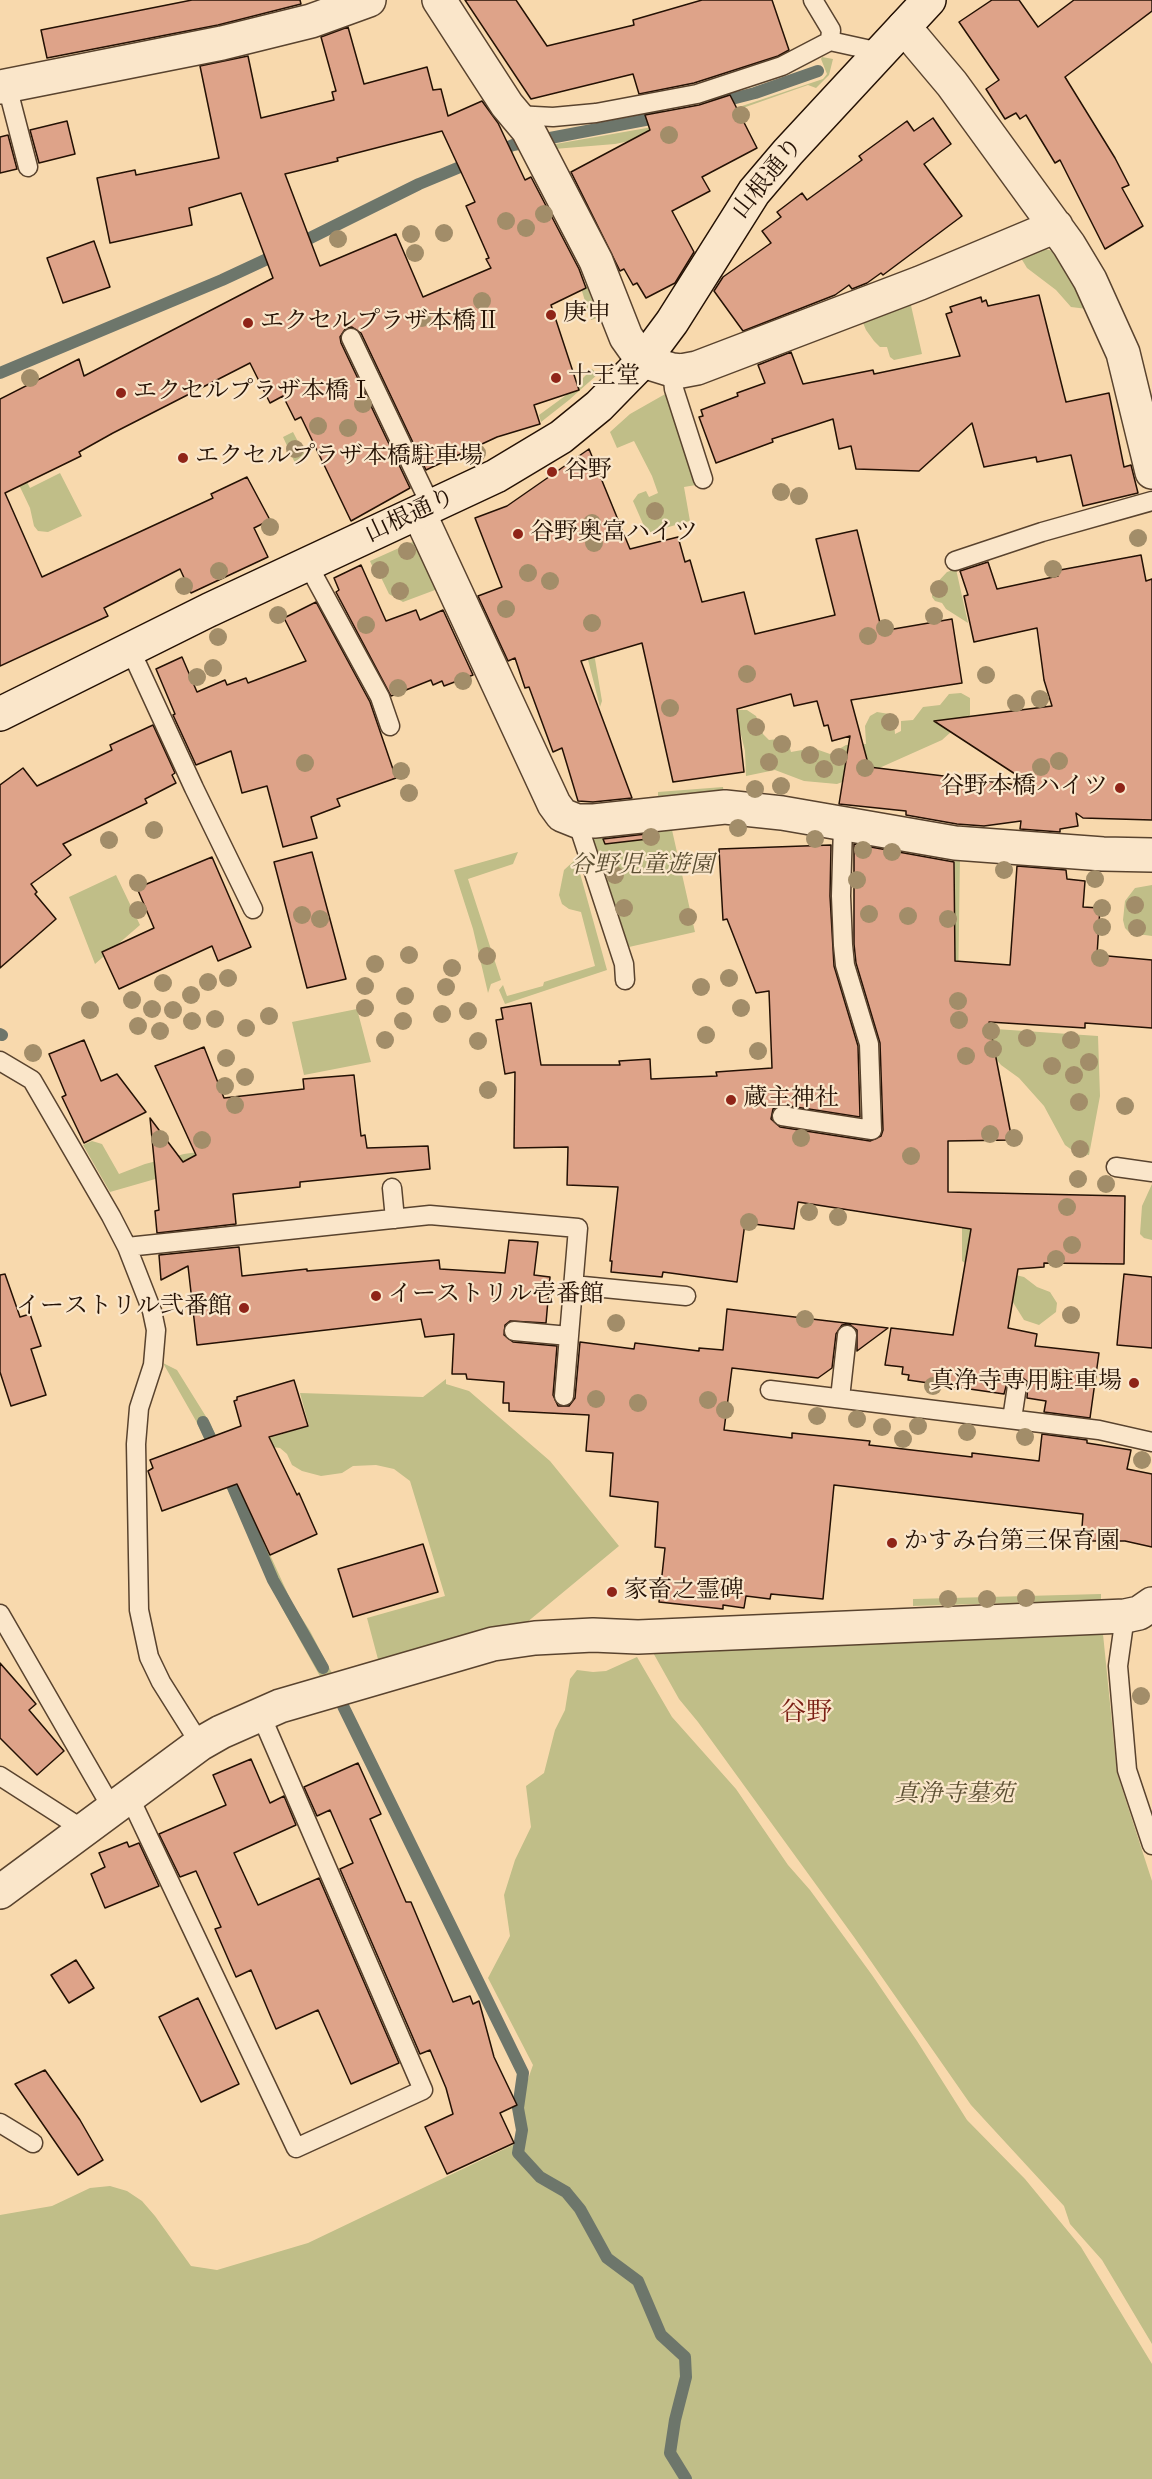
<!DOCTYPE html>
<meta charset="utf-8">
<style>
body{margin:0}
canvas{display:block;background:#f8d9ad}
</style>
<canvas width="1152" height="2479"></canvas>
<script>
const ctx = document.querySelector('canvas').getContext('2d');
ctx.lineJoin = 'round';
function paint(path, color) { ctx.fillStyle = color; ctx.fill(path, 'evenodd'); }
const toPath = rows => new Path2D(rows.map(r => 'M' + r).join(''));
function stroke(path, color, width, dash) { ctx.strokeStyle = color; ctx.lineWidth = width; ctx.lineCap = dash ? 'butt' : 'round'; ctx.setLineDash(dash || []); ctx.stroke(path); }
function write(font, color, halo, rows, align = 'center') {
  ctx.font = font + ' "IM FELL English","Noto Serif JP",serif'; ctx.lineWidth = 4.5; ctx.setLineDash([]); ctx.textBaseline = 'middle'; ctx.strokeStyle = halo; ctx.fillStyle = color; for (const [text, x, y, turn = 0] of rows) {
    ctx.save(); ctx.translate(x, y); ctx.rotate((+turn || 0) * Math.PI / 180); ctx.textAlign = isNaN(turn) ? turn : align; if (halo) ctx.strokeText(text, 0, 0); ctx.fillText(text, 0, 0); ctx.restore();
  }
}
paint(toPath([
 [822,57,833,59,829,75,816,88,808,85,740,109,741,113,679,131,615,144,554,149,550,145,675,123,739,107,823,79,827,74,821,59],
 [1037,246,1052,251,1087,309,1071,307,1056,290,1027,268,1021,258],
 [587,285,598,318,591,320,581,288],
 [910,301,922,354,894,360,890,357,887,347,880,347,874,341,866,330,861,318],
 [592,369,598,374,569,400,541,422,539,415,565,396],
 [667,393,696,485,684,487,690,521,647,533,633,501,638,494,646,491,649,497,658,493,652,476,634,441,617,448,610,432,630,414],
 [293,432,306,457,295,463,283,437],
 [17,462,30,488,60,473,82,516,48,532,38,531,34,526,30,508,10,466],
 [419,539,438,581,435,590,403,602,389,594,376,567,373,568,370,561],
 [956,569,968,623,946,609,942,603,935,601,932,597,933,587,947,572],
 [566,573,595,659,602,701,600,707],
 [961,693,970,698,970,715,942,740,877,769,837,784,804,781,775,770,746,776,745,751,735,710,747,710,756,716,763,734,769,740,779,739,789,745,791,752,813,748,830,754,846,745,866,744,865,726,870,716,877,712,889,714,894,720,895,734,901,731,901,721,913,720,923,707,940,705,949,694],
 [723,787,724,795,658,800,658,792],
 [675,824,672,830,695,932,629,947,591,834],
 [518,852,513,864,468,879,501,980,491,984,488,993,473,929,454,870],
 [955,855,960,856,958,993,952,984],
 [576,859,607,970,505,1004,499,990,503,985,507,996,543,986,544,982,595,966,581,912,569,909,562,904,559,895,564,870],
 [116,875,140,925,95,964,69,897],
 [1152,885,1152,936,1130,933,1125,928,1123,920,1125,901,1135,888],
 [357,1009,371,1062,304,1075,292,1022],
 [981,1028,1098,1036,1100,1096,1089,1155,1076,1153,1065,1145,1044,1106,1019,1078,1001,1065,993,1055],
 [92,1141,102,1144,119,1174,145,1164,184,1154,198,1152,239,1155,110,1192,83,1145],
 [1152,1184,1152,1240,1144,1238,1140,1234,1142,1206],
 [962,1216,1003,1272,1024,1277,1037,1287,1050,1292,1057,1303,1056,1312,1039,1325,1024,1320,1004,1288,962,1261],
 [163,1363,177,1370,210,1423,292,1603,310,1631,334,1677,322,1680,282,1608,196,1421],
 [205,1418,278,1578,274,1580,289,1608,308,1637,324,1669,322,1670,272,1581,199,1421],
 [446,1379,446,1384,469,1391,550,1461,619,1546,520,1628,379,1663,367,1618,445,1596,410,1481,394,1469,376,1465,353,1466,342,1473,321,1476,302,1471,292,1465,287,1454,280,1448,249,1444,309,1426,300,1393,423,1397],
 [1101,1594,1101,1600,913,1606,913,1599],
 [1097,1628,1103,1634,1117,1773,1152,1881,1152,2344,1102,2260,1070,2224,1064,2206,971,2105,854,1937,698,1722,679,1699,651,1649],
 [637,1657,672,1717,736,1789,788,1865,810,1890,872,1975,917,2041,967,2120,1025,2179,1081,2247,1152,2364,1152,2479,0,2479,0,2215,52,2206,90,2188,110,2186,127,2191,142,2201,155,2216,191,2266,217,2270,308,2243,519,2142,522,2096,533,2065,488,1978,510,1936,504,1895,515,1860,531,1827,526,1786,544,1773,555,1730,565,1710,570,1679,577,1670,593,1672,606,1671]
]), '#c0be88');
stroke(toPath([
 [716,103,755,93,818,71],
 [494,153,513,145,661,117],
 [296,245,419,184,472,162],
 [0,373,222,280,280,253],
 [0,1034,2,1035],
 [203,1422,217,1452],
 [226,1471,273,1580,323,1668],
 [343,1706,523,2073,518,2108,522,2130,518,2153,540,2177,566,2192,580,2209,607,2258,638,2281,661,2335,685,2357,686,2377,675,2420,670,2453,686,2479]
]), '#6d766b', 12);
const building = toPath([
 [192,0,300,0,301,4,218,25,47,58,41,30,192,0],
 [465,0,516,0,547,46,634,25,633,20,702,0,772,0,789,50,778,56,694,83,639,94,633,74,531,99,465,0],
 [992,0,1019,0,1038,27,1074,0,1152,0,1152,11,1065,77,1115,158,1129,185,1122,188,1143,226,1105,249,1060,160,1055,163,1026,115,1020,119,1016,113,1005,119,986,89,999,80,959,22,992,0],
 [348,27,364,84,427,67,433,90,441,89,448,116,482,101,498,123,525,180,531,177,579,269,586,288,551,305,579,390,534,405,540,424,497,437,426,470,361,333,352,327,346,328,340,337,341,343,410,488,351,521,301,417,295,420,283,396,270,403,250,363,113,433,79,452,81,456,5,493,42,577,213,498,211,494,247,477,270,520,254,528,268,557,191,593,180,569,104,608,108,616,0,666,0,399,79,359,84,376,273,278,241,193,189,208,192,225,110,243,97,178,135,170,136,175,219,158,200,66,248,56,261,118,334,100,332,92,336,91,321,37,348,27],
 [442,131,475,202,466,206,489,258,486,259,491,268,423,297,396,234,320,266,285,174,338,161,337,158,442,131],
 [730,95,757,148,702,177,710,191,672,211,694,252,675,283,646,298,637,283,633,285,624,269,620,271,571,172,650,130,645,115,699,105,730,95],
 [933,118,951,144,924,164,962,216,883,275,881,273,867,283,852,289,849,285,835,295,743,331,714,291,723,277,771,243,762,231,781,217,777,212,802,193,807,200,862,160,859,156,907,121,914,131,933,118],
 [67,121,75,154,39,163,30,130,67,121],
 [8,135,17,169,0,173,0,137,8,135],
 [94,241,110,287,63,303,47,258,94,241],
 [1039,295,1066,402,1109,393,1124,467,1131,465,1138,493,1083,506,1071,455,1037,462,1036,457,984,467,972,423,919,471,856,469,851,446,839,449,833,419,772,439,773,442,716,463,699,417,703,416,701,410,738,396,737,393,765,383,758,365,791,352,803,384,873,370,874,374,960,356,946,314,952,312,950,307,981,297,982,302,986,300,988,306,1039,295],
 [589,449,630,549,678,537,685,562,690,560,702,602,744,592,755,634,835,615,816,539,857,530,882,631,952,619,962,683,851,700,869,767,1035,787,934,721,1052,706,1044,680,1037,628,974,642,964,596,968,595,960,571,988,562,997,589,1058,576,1057,573,1060,570,1141,555,1146,581,1152,579,1152,820,1083,818,1076,813,1078,826,1060,829,1060,832,1020,829,1021,821,984,826,957,824,906,815,906,811,839,804,850,736,832,741,828,725,824,726,817,701,794,706,791,694,737,709,744,772,673,782,642,643,581,661,632,798,593,802,578,801,562,748,553,752,529,687,525,688,515,658,508,661,478,596,502,587,475,518,507,506,589,449],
 [361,565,386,621,416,610,420,620,443,610,473,675,444,686,442,681,433,685,431,680,391,696,336,592,339,590,334,578,361,565],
 [316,602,370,702,396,778,337,799,340,806,311,817,317,838,283,847,267,786,242,793,231,751,196,765,173,715,175,714,156,669,182,657,197,692,225,680,227,685,246,678,248,683,306,661,284,618,316,602],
 [153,725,175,773,172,775,176,783,145,799,147,803,63,844,71,855,31,884,37,892,35,894,56,919,0,968,0,785,23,768,37,786,112,750,110,745,153,725],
 [646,834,648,839,605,844,603,839,646,834],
 [854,844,954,862,955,961,1010,965,1017,866,1066,870,1067,879,1085,881,1083,907,1100,908,1097,955,1152,960,1152,1028,1085,1023,1085,1028,989,1022,1012,1140,948,1141,948,1192,1125,1196,1124,1264,1044,1263,1044,1267,1018,1269,1008,1328,1037,1334,1035,1346,1099,1353,1090,1418,1044,1412,1046,1401,1027,1398,1028,1382,1019,1375,1013,1375,1008,1379,1004,1394,908,1380,909,1375,902,1374,903,1367,885,1365,891,1328,953,1335,971,1229,798,1202,794,1229,745,1223,737,1282,663,1272,662,1277,611,1272,612,1261,610,1261,618,1187,567,1185,568,1147,514,1148,515,1072,505,1074,496,1020,503,1019,501,1008,531,1003,541,1065,620,1065,619,1061,650,1059,651,1079,717,1076,716,1072,772,1068,769,991,756,993,727,919,723,920,719,849,831,845,830,896,834,966,858,1046,860,1117,783,1105,773,1109,771,1119,780,1127,870,1141,881,1136,883,1130,880,1043,856,963,854,944,854,844],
 [312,852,346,979,307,988,274,862,312,852],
 [212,857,251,947,218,961,212,946,119,989,102,952,154,928,137,888,212,857],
 [84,1040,101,1081,117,1074,146,1112,84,1143,62,1097,66,1095,49,1054,84,1040],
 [204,1047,224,1098,304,1089,303,1079,354,1075,361,1136,365,1135,367,1148,428,1146,430,1169,300,1182,300,1187,233,1194,236,1224,157,1233,155,1211,159,1210,150,1118,183,1162,196,1155,155,1066,204,1047],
 [509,1240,538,1242,534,1275,550,1277,546,1323,510,1321,505,1325,504,1335,513,1342,557,1346,553,1395,558,1406,569,1406,575,1398,580,1342,634,1349,635,1343,699,1351,699,1348,723,1350,727,1309,888,1328,857,1351,857,1330,849,1324,842,1325,836,1334,832,1368,818,1378,732,1368,724,1430,792,1438,792,1433,870,1441,869,1445,972,1457,972,1453,1039,1461,1042,1434,1087,1440,1087,1443,1131,1450,1127,1469,1152,1474,1152,1547,1125,1541,1081,1541,1083,1514,834,1485,823,1599,771,1594,770,1599,746,1596,744,1608,723,1605,723,1609,659,1602,665,1548,655,1547,658,1502,610,1496,613,1453,586,1451,589,1415,509,1411,509,1403,503,1403,504,1382,467,1379,466,1374,452,1374,454,1334,425,1337,421,1319,197,1345,188,1266,161,1280,159,1255,239,1247,242,1276,307,1269,307,1271,439,1260,440,1269,505,1273,509,1240],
 [5,1274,20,1317,30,1314,41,1346,31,1349,46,1395,11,1406,0,1372,0,1275,5,1274],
 [1124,1274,1152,1277,1152,1348,1117,1345,1124,1274],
 [294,1380,308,1426,269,1437,297,1495,299,1493,317,1534,270,1555,237,1484,162,1511,148,1471,153,1468,150,1460,241,1426,234,1401,237,1400,237,1397,294,1380],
 [423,1544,438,1592,353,1617,338,1569,423,1544],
 [0,1663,36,1704,29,1710,64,1751,37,1775,0,1738,0,1663],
 [251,1759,270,1803,284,1796,296,1825,234,1853,258,1905,319,1878,399,2063,351,2084,318,2010,276,2029,251,1970,236,1977,215,1929,221,1927,196,1871,180,1877,159,1834,226,1805,213,1775,251,1759],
 [358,1763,381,1814,370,1819,406,1902,411,1902,453,2002,470,1996,473,2004,479,2001,494,2057,517,2105,500,2113,514,2143,447,2174,425,2127,453,2114,446,2088,430,2050,420,2054,340,1869,353,1863,330,1810,317,1816,304,1787,358,1763],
 [127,1842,129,1847,139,1843,159,1886,105,1908,91,1874,105,1867,99,1853,127,1842],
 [76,1960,94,1988,69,2003,51,1975,76,1960],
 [198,1998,239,2084,201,2102,159,2017,198,1998],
 [45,2070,80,2120,103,2160,78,2175,15,2084,45,2070]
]);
paint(building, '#dea389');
stroke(building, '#241104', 1.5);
const lane = toPath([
 [813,0,831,30,830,41],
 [7,86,28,167],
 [516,115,553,117,596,113,697,94,782,66,830,41,880,52],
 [351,338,432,508],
 [672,370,674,389,703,479],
 [955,561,1042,532,1152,501],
 [308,565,380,697,390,726],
 [130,649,194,788,253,909],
 [577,821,624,964,625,980],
 [0,1061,32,1080,111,1216,127,1247,152,1311,156,1330,153,1365,139,1408,136,1444,139,1610,149,1657,161,1682,200,1744],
 [782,1116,872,1130,869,1044,845,965,843,945,841,896,843,825],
 [1116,1167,1152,1172],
 [392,1188,395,1219],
 [127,1247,430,1215,578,1228,564,1396],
 [573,1285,686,1296],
 [514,1331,569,1336],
 [770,1390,1099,1430,1152,1442],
 [840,1398,847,1335],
 [1012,1419,1017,1386],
 [0,1614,113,1810],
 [1125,1616,1118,1666,1127,1770,1152,1845],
 [0,1776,84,1830],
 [129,1796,296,2148,423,2090,260,1713],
 [0,2123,33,2143]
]);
const street = toPath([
 [439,0,507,105,528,130,596,261,626,337,643,361,672,370,681,371,697,368,920,283,1056,226],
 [904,27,952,84,1069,245,1090,280,1123,353,1152,472],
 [0,87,222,43,311,21,369,0],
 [419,513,554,804,562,815,577,821,594,821,725,807,782,813,955,843,1103,854,1152,855],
 [0,1892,200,1744,221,1732,280,1706,493,1644,535,1638,593,1635,638,1637,1125,1616,1139,1613,1152,1604]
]);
const secondary = toPath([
 [0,714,209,610,496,476,561,437,599,406,643,361,672,322,754,192,788,152,929,0]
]);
stroke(lane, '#59432e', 21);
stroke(street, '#59432e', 36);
stroke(secondary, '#241104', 36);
stroke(lane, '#fae6ca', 18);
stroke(street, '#fae6ca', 33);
stroke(secondary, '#fae6ca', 33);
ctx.fillStyle = '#a28d69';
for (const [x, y] of [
 [741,115],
 [669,135],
 [544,214],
 [506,221],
 [526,228],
 [444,233],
 [411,234],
 [338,239],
 [415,253],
 [482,301],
 [422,318],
 [30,378],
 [363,404],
 [318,426],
 [348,428],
 [295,449],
 [477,453],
 [781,492],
 [799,496],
 [655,511],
 [592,523],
 [270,527],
 [1138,538],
 [594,543],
 [407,551],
 [1053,569],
 [380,570],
 [219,571],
 [528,573],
 [550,581],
 [184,586],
 [939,589],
 [400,591],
 [506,609],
 [278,615],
 [934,616],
 [592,623],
 [366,625],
 [885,628],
 [868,636],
 [218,637],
 [213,668],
 [747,674],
 [986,675],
 [197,677],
 [463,681],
 [398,688],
 [1040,699],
 [1016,703],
 [670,708],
 [890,722],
 [756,727],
 [782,744],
 [810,755],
 [839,757],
 [1059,761],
 [769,762],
 [305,763],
 [1041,767],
 [865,768],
 [824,769],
 [401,771],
 [781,786],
 [755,789],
 [409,793],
 [738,828],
 [154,830],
 [651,837],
 [815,839],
 [109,840],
 [863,850],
 [892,852],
 [702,865],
 [1004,870],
 [615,875],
 [1095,879],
 [857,880],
 [138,883],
 [1135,905],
 [624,908],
 [1102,908],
 [138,910],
 [869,914],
 [302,915],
 [908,916],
 [688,917],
 [320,919],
 [948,919],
 [1102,927],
 [1137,928],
 [409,955],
 [487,956],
 [1100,958],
 [375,964],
 [452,968],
 [228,978],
 [729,978],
 [208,982],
 [163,983],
 [365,986],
 [446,987],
 [701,987],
 [191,995],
 [405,996],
 [132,1000],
 [958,1001],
 [365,1008],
 [741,1008],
 [152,1009],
 [90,1010],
 [173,1010],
 [468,1011],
 [442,1014],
 [269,1016],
 [215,1019],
 [959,1020],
 [192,1021],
 [403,1021],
 [138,1026],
 [246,1028],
 [160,1031],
 [991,1031],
 [706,1035],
 [1027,1038],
 [385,1040],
 [1071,1040],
 [478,1041],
 [993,1049],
 [758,1051],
 [33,1053],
 [966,1056],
 [226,1058],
 [1089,1062],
 [1052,1066],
 [1074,1075],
 [245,1077],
 [225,1086],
 [488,1090],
 [1079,1102],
 [235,1105],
 [1125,1106],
 [990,1134],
 [801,1138],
 [1014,1138],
 [160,1139],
 [202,1140],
 [1080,1149],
 [911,1156],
 [1078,1179],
 [1106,1184],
 [1067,1207],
 [809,1212],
 [838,1217],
 [749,1222],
 [1072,1245],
 [1056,1259],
 [1071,1315],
 [805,1319],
 [616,1323],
 [933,1386],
 [596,1399],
 [708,1400],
 [638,1403],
 [725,1410],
 [817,1416],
 [857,1419],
 [918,1426],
 [882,1427],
 [967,1432],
 [1025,1437],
 [903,1439],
 [1142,1460],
 [1026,1598],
 [948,1599],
 [987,1599],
 [1141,1696]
]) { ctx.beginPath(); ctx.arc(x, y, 9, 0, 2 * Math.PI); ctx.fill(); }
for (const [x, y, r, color] of [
 [551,315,6,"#8f2418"],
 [248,323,6,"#8f2418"],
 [556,378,6,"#8f2418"],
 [121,393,6,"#8f2418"],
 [183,458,6,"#8f2418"],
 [552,472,6,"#8f2418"],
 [518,534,6,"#8f2418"],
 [1120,788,6,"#8f2418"],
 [731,1100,6,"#8f2418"],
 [376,1296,6,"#8f2418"],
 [244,1308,6,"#8f2418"],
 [1134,1383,6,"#8f2418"],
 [892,1543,6,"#8f2418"],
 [612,1592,6,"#8f2418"]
]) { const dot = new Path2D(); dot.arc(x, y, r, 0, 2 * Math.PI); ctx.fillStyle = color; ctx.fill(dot); stroke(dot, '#fae6ca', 2); }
write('24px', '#241104', '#fae6ca', [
 ["山根通り",769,179,-51],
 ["山根通り",411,517,-25]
]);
write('24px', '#241104', '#fae6ca', [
 ["庚申",563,315],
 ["エクセルプラザ本橋Ⅱ",260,323],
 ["十王堂",568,378],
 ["エクセルプラザ本橋Ⅰ",133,393],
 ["エクセルプラザ本橋駐車場",195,458],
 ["谷野",564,472],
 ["谷野奥富ハイツ",530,534],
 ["谷野本橋ハイツ",1108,788,"right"],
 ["蔵主神社",743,1100],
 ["イーストリル壱番館",388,1296],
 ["イーストリル弐番館",232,1308,"right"],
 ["真浄寺専用駐車場",1122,1383,"right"],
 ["かすみ台第三保育園",904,1543],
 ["家畜之霊碑",624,1592]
], 'left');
write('italic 24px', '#5b4e32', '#fae6ca', [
 ["谷野児童遊園",642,867],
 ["真浄寺墓苑",954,1796]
]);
write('26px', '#7a1f14', '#fae6ca', [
 ["谷野",806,1715]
]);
</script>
